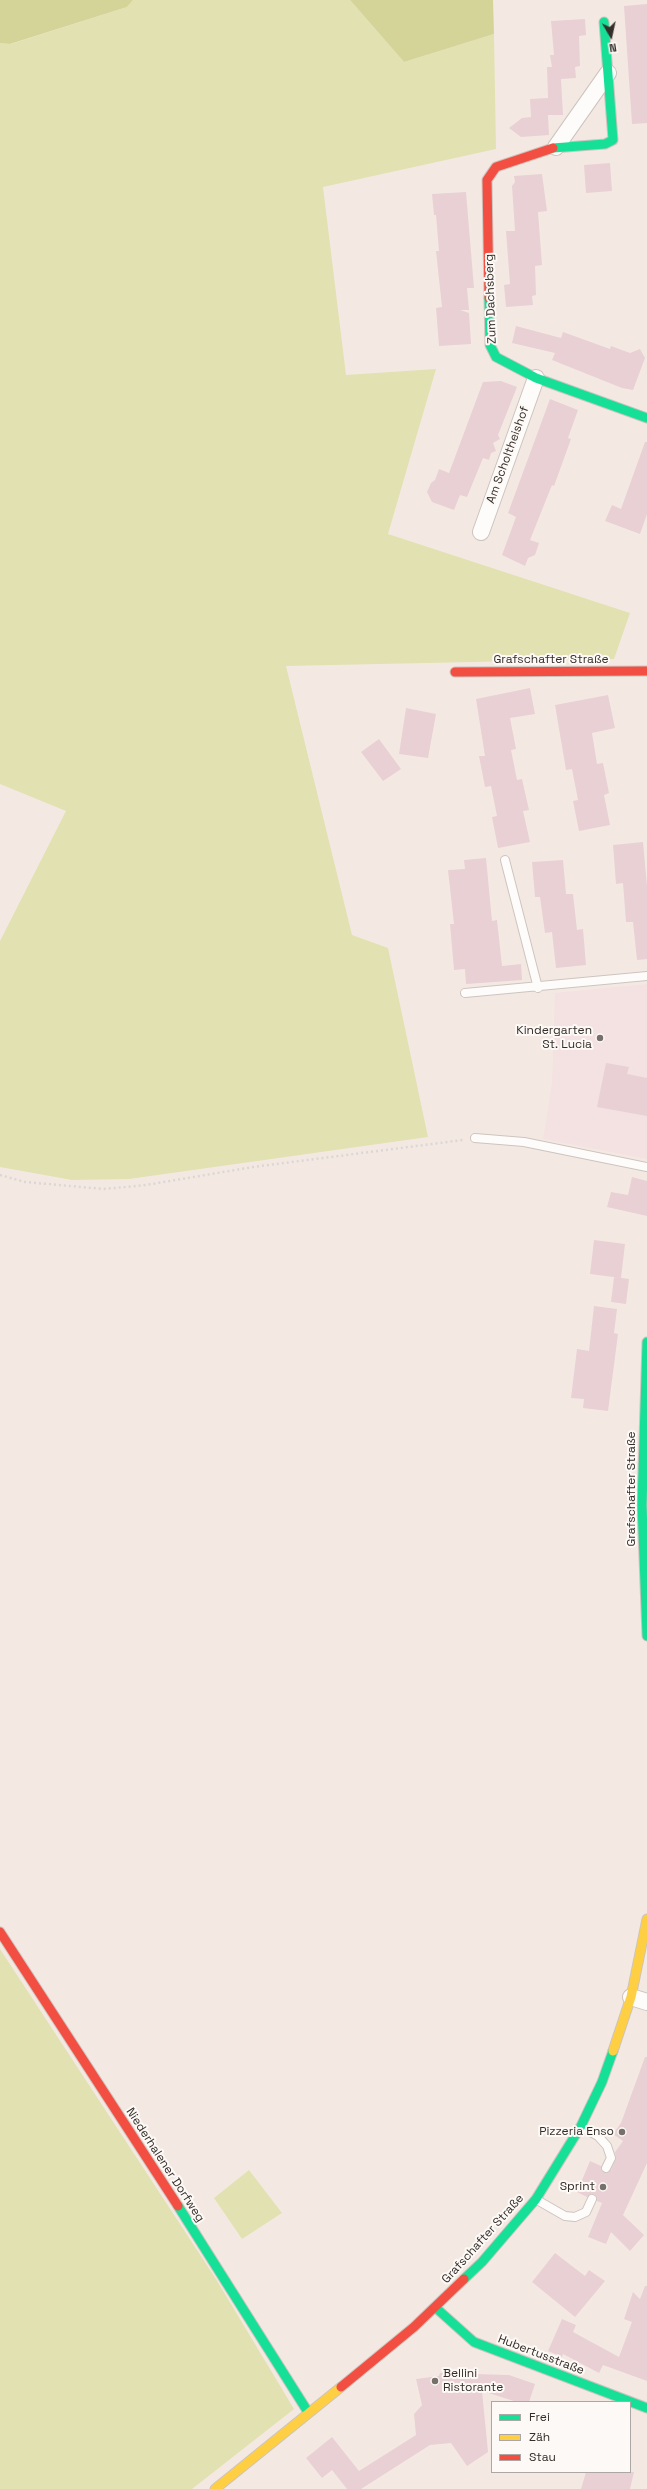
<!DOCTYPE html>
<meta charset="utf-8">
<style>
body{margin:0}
#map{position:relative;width:647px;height:2489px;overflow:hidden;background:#f4e9e2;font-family:"Space Grotesk",sans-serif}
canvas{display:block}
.legend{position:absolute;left:491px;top:2401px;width:140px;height:72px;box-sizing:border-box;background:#fcf9f6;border:1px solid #aca7a4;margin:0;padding:5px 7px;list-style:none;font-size:12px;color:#342d28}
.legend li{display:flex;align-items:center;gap:8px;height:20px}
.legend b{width:20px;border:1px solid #aca7a4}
.north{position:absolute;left:591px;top:16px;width:40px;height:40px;-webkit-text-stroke:3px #fcf9f6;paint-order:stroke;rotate:171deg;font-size:11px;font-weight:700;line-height:16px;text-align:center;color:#342d28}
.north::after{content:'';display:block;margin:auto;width:14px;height:18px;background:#342d28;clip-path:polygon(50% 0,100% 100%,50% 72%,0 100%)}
</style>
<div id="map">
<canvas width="647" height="2489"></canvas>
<ul class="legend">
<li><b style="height:5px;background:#16e098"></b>Frei</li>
<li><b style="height:5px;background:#ffcf43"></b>Zäh</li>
<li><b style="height:5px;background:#f24e42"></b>Stau</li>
</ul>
<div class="north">N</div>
</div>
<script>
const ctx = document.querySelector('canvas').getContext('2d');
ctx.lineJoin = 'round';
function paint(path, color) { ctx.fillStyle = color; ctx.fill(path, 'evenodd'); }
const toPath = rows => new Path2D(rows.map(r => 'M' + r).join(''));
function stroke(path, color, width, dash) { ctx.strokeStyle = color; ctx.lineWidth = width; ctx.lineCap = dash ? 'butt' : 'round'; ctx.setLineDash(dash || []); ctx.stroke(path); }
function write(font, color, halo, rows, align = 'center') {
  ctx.font = font + ' "Space Grotesk",sans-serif'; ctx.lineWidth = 4; ctx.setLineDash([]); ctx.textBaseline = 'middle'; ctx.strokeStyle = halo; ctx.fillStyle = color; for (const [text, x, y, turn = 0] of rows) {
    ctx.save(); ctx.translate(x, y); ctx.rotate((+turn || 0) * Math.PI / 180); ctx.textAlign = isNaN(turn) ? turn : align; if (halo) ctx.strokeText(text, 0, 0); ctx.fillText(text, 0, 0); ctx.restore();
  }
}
paint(toPath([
 [647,984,647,1159,543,1139,552,1083,555,993]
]), '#f4e1e2');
paint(toPath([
 [133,0,350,0,404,62,494,34,496,149,323,187,346,375,436,369,388,534,630,613,614,659,286,666,352,935,388,948,428,1137,129,1179,72,1180,0,1167,0,941,66,811,0,784,0,43,11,44,127,7],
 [0,1949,216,2279,294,2409,192,2489,0,2489],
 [249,2170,282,2213,242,2239,214,2198]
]), '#e2e1b2');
paint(toPath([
 [0,0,133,0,127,7,10,44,0,43],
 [350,0,493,0,494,34,404,62]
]), '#d5d498');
paint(toPath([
 [647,4,647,123,632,124,624,6],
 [585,19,586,35,579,36,580,66,575,67,576,78,561,79,563,115,548,115,549,135,521,137,509,128,522,118,531,117,530,99,548,98,547,67,552,67,550,55,554,55,551,21],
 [610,163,612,191,586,193,584,165],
 [542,174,547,211,538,212,542,265,535,266,536,295,532,296,533,305,506,307,504,285,510,284,506,231,515,231,512,186,515,182,514,176],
 [466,192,474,288,467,288,469,310,460,310,469,313,471,344,439,346,436,308,442,307,436,251,439,251,436,215,434,215,432,194],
 [516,326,561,338,563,332,610,349,611,346,630,353,640,349,645,358,633,390,622,388,552,360,555,353,512,343],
 [501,381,517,387,498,435,500,439,493,443,496,451,491,453,489,460,483,458,467,497,460,495,454,510,432,502,427,492,431,483,435,480,439,469,449,473,483,382],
 [550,399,578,410,568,438,571,439,554,486,552,485,530,540,539,543,535,555,528,558,525,566,502,555,516,517,508,513],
 [645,442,647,442,647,514,640,534,605,521,612,505,621,509],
 [530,688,535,714,510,718,516,749,511,750,517,780,522,779,529,810,523,811,530,842,498,848,492,817,497,816,491,786,485,787,479,756,485,756,476,699],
 [608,695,615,728,592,733,597,764,603,763,609,793,604,795,610,825,579,831,573,801,578,800,572,769,566,770,555,705],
 [406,708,436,714,428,758,399,754],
 [379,739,401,769,383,781,361,752],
 [643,842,647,886,647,959,637,960,633,922,626,922,623,883,616,884,613,845],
 [486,858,492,921,497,920,502,966,521,964,522,980,466,984,465,969,454,970,450,924,454,924,448,870,465,869,464,860],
 [563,860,566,894,573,894,577,930,583,929,586,965,556,968,552,932,545,933,540,897,535,897,532,862],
 [606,1063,629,1067,627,1074,647,1078,647,1116,597,1107],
 [632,1177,647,1181,647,1216,607,1207,611,1192,628,1195],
 [594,1240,625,1244,621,1278,590,1274],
 [614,1277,629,1279,626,1304,611,1302],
 [594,1306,617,1309,614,1333,618,1334,608,1411,583,1408,584,1399,571,1398,577,1349,589,1351],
 [645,2057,647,2057,647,2163,623,2215,644,2235,630,2251,611,2232,606,2244,588,2237,602,2203,597,2201,594,2194,587,2197,577,2192,590,2161,601,2166,604,2173,611,2170,616,2159,615,2152,623,2141,613,2134,621,2123],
 [555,2253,585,2276,589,2270,605,2281,575,2317,532,2282],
 [645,2286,647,2286,647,2381,603,2365,599,2373,563,2354,562,2357,548,2351,562,2319,576,2325,573,2332,619,2357,632,2322,624,2319,633,2292,640,2299],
 [440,2373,509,2375,535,2384,529,2402,517,2402,482,2391,488,2452,467,2466,451,2443,430,2445,361,2489,347,2489,332,2470,322,2478,306,2458,332,2437,359,2471,416,2435,414,2414,422,2405,416,2379,439,2376],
 [586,2472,634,2472,630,2489,581,2489]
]), '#e8d0d4');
const lane = toPath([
 [505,860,538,988],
 [465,993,647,976],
 [475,1138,524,1142,647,1167],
 [581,2127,598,2136,607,2146,611,2158,606,2168],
 [537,2200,565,2216,575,2217,586,2212,592,2199]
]);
const street = toPath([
 [556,147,608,73],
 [481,532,536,378],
 [631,1997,647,2002]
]);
const fast = toPath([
 [553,148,605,144,613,140,604,22],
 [489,298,490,345,496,357,536,378,647,418],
 [647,1342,642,1505,647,1636],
 [178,2206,308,2412],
 [464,2279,482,2262,536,2199,581,2126,602,2082,613,2051],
 [436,2308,474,2342,647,2408]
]);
const slow = toPath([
 [613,2051,631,1997,647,1919],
 [215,2489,341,2387]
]);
const jam = toPath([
 [489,298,487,180,496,167,553,148],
 [455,672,647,671],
 [0,1932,178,2206],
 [341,2387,414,2327,464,2279]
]);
stroke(lane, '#ccc4be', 10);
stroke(street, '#ccc4be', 18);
stroke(fast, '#ccc4be', 11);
stroke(slow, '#ccc4be', 11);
stroke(jam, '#ccc4be', 11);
stroke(toPath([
 [0,1175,25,1182,104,1189,146,1185,253,1167,463,1140]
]), '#dad7d4', 2.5, [2, 3]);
stroke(lane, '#fdfcfb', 8);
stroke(street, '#fdfcfb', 16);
stroke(fast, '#16e098', 9);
stroke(slow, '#ffcf43', 9);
stroke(jam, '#f24e42', 9);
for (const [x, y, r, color] of [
 [600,1038,4,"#776f69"],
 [622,2132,4,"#776f69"],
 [603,2187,4,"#776f69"],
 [435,2381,4,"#776f69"]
]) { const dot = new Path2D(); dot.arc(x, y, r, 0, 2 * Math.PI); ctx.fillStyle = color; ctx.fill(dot); stroke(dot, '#fcf9f6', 1.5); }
write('12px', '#342d28', '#fcf9f6', [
 ["Zum Dachsberg",491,299,-92],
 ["Am Scholtheishof",508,455,-70],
 ["Grafschafter Straße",551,660],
 ["Grafschafter Straße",632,1489,-90],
 ["Niederhalener Dorfweg",165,2165,57],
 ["Grafschafter Straße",483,2239,-48],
 ["Hubertusstraße",541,2355,21]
]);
write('12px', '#342d28', '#fcf9f6', [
 ["Kindergarten",592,1031],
 ["St. Lucia",592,1045],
 ["Pizzeria Enso",614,2132],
 ["Sprint",595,2187],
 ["Bellini",443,2374,"left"],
 ["Ristorante",443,2388,"left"]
], 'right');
</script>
